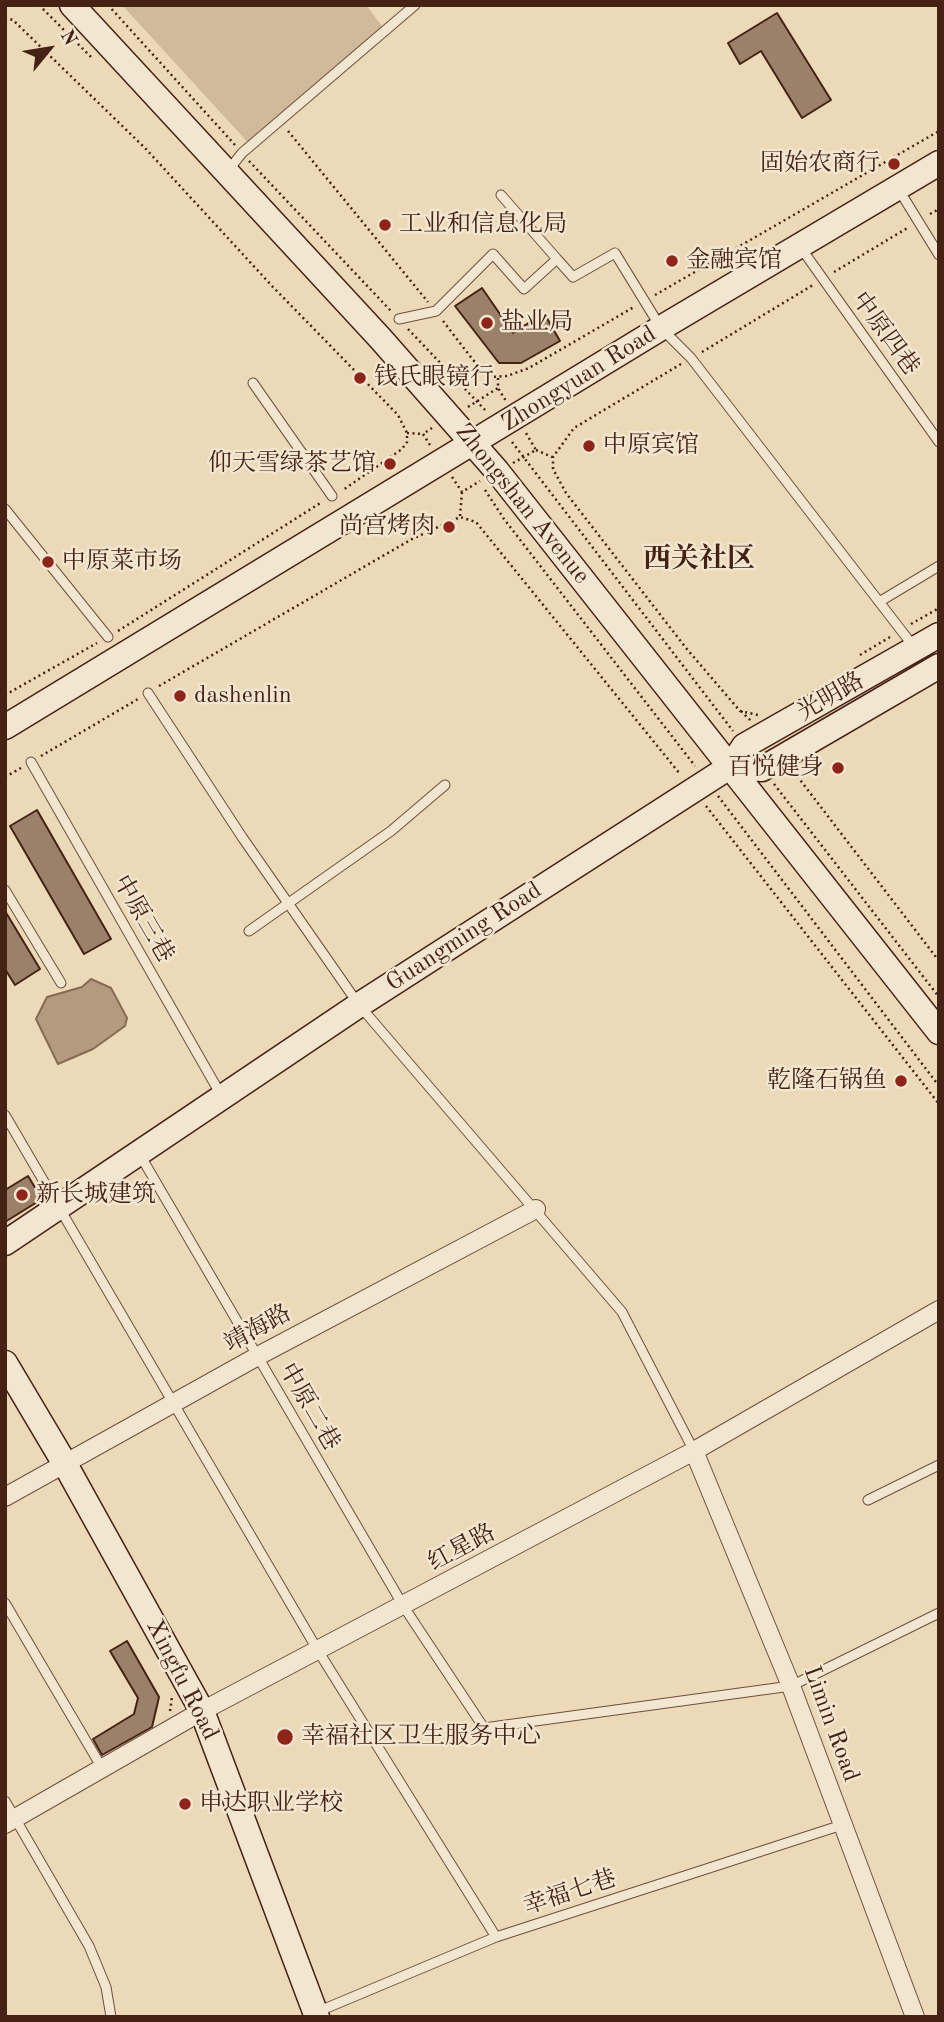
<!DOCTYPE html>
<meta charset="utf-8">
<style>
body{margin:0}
#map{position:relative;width:944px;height:2022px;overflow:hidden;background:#ebd9b7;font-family:"Old Standard TT",serif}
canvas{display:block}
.frame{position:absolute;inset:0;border:7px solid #452214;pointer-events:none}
.north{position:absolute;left:14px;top:14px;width:70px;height:70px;-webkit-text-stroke:5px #f2e6d0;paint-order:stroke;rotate:60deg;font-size:19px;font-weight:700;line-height:28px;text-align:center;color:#452214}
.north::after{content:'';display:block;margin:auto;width:24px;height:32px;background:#452214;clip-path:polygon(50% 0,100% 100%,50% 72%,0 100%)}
</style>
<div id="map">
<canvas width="944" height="2022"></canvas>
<div class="frame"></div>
<div class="north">N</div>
</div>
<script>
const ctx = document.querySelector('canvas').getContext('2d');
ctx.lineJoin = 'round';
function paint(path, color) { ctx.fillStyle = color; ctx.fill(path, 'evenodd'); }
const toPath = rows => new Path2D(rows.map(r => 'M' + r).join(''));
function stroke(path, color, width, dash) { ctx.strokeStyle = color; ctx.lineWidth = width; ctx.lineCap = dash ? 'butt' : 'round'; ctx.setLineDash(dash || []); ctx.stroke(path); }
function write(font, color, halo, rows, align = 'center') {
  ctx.font = font + ' "Old Standard TT","Noto Serif SC",serif'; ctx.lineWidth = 5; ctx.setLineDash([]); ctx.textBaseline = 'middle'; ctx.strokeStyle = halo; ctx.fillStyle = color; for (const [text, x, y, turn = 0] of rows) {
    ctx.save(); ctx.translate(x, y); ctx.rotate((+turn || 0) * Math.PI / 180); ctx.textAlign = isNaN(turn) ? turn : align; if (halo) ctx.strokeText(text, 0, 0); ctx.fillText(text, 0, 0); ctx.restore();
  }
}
paint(toPath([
 [122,5,366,5,388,34,254,149]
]), '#cfba9b');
const water = toPath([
 [91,979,111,988,127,1018,125,1026,93,1049,58,1064,36,1019,47,997,82,987,91,979]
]);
paint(water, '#b39b80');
stroke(water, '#876b55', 2);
const building = toPath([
 [777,13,831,100,802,118,761,51,740,64,728,43,777,13],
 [482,288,513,333,544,313,560,341,521,363,499,363,455,306,482,288],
 [37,810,111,939,84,954,10,826,37,810],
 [5,911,40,969,15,985,5,969,5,911],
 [28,1176,42,1199,5,1222,5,1190,28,1176],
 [127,1641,159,1697,152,1727,102,1755,93,1739,134,1714,138,1698,110,1651,127,1641]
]);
paint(building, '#9b8169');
stroke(building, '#452214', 2);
const lane = toPath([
 [227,172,242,153,415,5],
 [899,190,939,255],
 [501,195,557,259],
 [801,248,939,442],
 [399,319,436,311,493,254,524,289,557,259,573,277,615,253,661,328,691,358,914,647],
 [253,383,332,496],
 [5,509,108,637],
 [879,602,939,566],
 [148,693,242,837,359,1005,622,1312,694,1451],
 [31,762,221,1095],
 [5,890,61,983],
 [249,931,391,831,445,785],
 [5,1115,317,1649,496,1937],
 [140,1155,404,1607,484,1728,791,1686,939,1613],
 [868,1500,939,1465],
 [5,1603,102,1768],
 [5,1801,89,1946,106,1987,111,2017],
 [317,2012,496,1937,842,1825]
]);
const street = toPath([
 [694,1451,791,1686,915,2017],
 [5,1497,258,1356,536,1209],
 [5,1824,202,1711,694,1451,939,1310]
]);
const secondary = toPath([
 [72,5,380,338,497,471,939,1032],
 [5,727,661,328,939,163],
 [731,766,762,769,939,666],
 [5,1243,359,1005,731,766,744,746,939,635],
 [5,1363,65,1464,202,1711,317,2017]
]);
stroke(lane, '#6e503d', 11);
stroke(street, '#6e503d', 20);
stroke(secondary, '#452214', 27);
stroke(toPath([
 [39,5,92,58],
 [108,5,235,145],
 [5,18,13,20,146,149,272,286,398,415,407,433,407,442,402,449,343,490],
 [288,131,428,302],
 [249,161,391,311],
 [930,214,939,209],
 [834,272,909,227],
 [655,295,939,131],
 [443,321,473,360,491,377,507,376,529,368,634,307],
 [408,329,485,410],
 [702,352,813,285],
 [681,364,574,428,553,457,553,469,566,493,686,648,740,711,758,715],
 [498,378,498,388,506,401],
 [468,407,498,388],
 [407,433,423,434],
 [512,442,733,731],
 [430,445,423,434,432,428],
 [536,450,552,457],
 [513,463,536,450,526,433],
 [452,477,462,492,480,481],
 [485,490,504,519,695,766],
 [460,516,462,492],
 [911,624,939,608],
 [118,631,322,502],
 [860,655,890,637],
 [159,686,412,539,460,517,476,522,680,774],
 [5,695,97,643],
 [741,711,751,721],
 [41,756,138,699],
 [794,772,939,961],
 [5,777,21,768],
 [774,784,939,997],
 [718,796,939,1086],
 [706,806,939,1104],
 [170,1711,172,1697]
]), '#452214', 2.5, [2, 3.5]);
stroke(lane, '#f2e6d0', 9);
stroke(street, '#f2e6d0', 18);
stroke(secondary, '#f2e6d0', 24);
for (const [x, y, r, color] of [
 [894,164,7,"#8f2418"],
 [385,225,7,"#8f2418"],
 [672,261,7,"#8f2418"],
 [487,323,7,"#8f2418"],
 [360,378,7,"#8f2418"],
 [589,446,7,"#8f2418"],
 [390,464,7,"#8f2418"],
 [449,527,7,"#8f2418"],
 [48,562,7,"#8f2418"],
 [180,696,7,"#8f2418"],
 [838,768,7,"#8f2418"],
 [901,1081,7,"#8f2418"],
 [22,1195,7,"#8f2418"],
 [285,1737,9,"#8f2418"],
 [185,1804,7,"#8f2418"]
]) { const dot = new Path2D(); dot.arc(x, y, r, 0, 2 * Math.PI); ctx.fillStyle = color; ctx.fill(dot); stroke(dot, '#f2e6d0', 2.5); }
write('24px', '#452214', '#f2e6d0', [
 ["固始农商行",880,164,"right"],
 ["工业和信息化局",399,225],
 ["金融宾馆",686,261],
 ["盐业局",501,323],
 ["钱氏眼镜行",374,378],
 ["中原宾馆",603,446],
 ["仰天雪绿茶艺馆",376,464,"right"],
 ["尚宫烤肉",435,527,"right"],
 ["中原菜市场",62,562],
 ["dashenlin",194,696],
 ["百悦健身",824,768,"right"],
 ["乾隆石锅鱼",887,1081,"right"],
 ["新长城建筑",36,1195],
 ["幸福社区卫生服务中心",301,1737],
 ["申达职业学校",199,1804]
], 'left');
write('24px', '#452214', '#f2e6d0', [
 ["中原四巷",885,334,54],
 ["Zhongyuan Road",579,379,-32],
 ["Zhongshan Avenue",522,504,51],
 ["光明路",831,697,-30],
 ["中原三巷",143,919,60],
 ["Guangming Road",464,937,-33],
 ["靖海路",258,1329,-29],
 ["中原二巷",309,1407,60],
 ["红星路",462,1548,-28],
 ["Xingfu Road",182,1680,63],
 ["Limin Road",831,1724,70],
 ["幸福七巷",570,1893,-18]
]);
write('bold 28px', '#452214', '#f2e6d0', [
 ["西关社区",699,560]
]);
</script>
